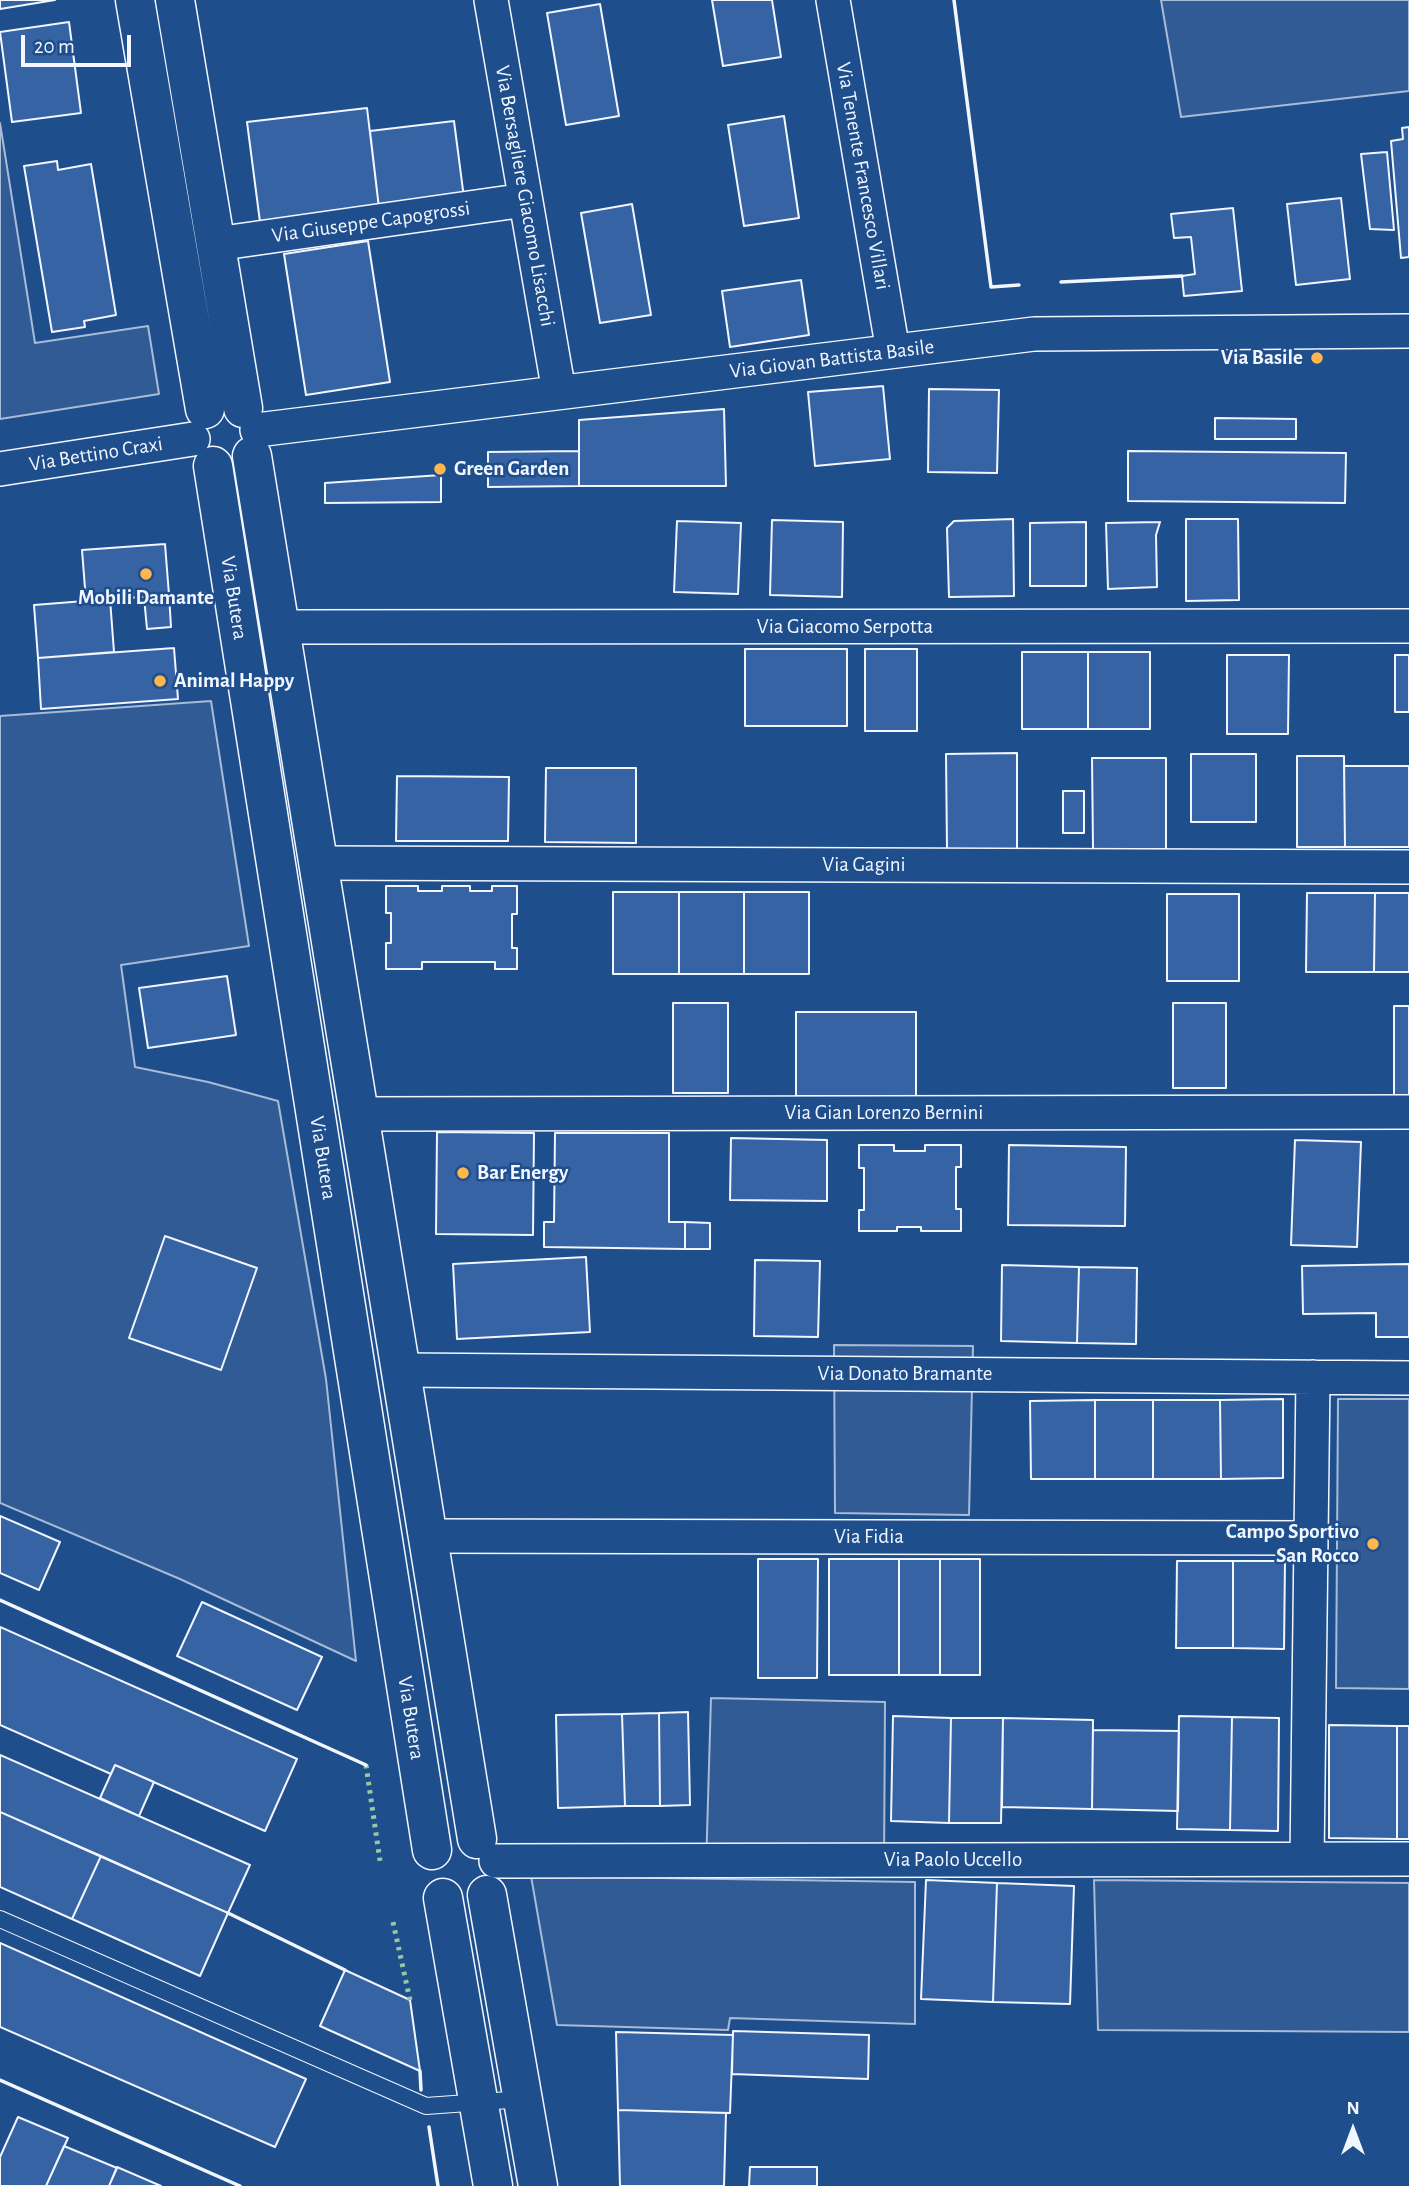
<!DOCTYPE html>
<style>
body{margin:0}
#map{position:relative;width:1409px;height:2186px;overflow:hidden;background:#1f4e8c;font-family:"Alegreya Sans",sans-serif}
canvas{display:block}
.north{position:absolute;left:1318px;top:2095px;width:70px;height:70px;-webkit-text-stroke:5px #1f4e8c;paint-order:stroke;rotate:0deg;font-size:19px;font-weight:700;line-height:28px;text-align:center;color:#f2f6ff}
.north::after{content:'';display:block;margin:auto;width:24px;height:32px;background:#f2f6ff;clip-path:polygon(50% 0,100% 100%,50% 72%,0 100%)}
.scale{position:absolute;left:21px;top:35px;width:110px;height:32px;box-sizing:border-box;border:4px solid #f2f6ff;border-top:0;padding-left:9px;font-size:21px;line-height:24px;white-space:nowrap;color:#f2f6ff;-webkit-text-stroke:5px #1f4e8c;paint-order:stroke}
</style>
<div id="map">
<canvas width="1409" height="2186"></canvas>
<div class="north">N</div>
<div class="scale">20 m</div>
</div>
<script>
const ctx = document.querySelector('canvas').getContext('2d');
ctx.lineJoin = 'round';
function paint(path, color) { ctx.fillStyle = color; ctx.fill(path, 'evenodd'); }
const toPath = rows => new Path2D(rows.map(r => 'M' + r).join(''));
function stroke(path, color, width, dash) { ctx.strokeStyle = color; ctx.lineWidth = width; ctx.lineCap = dash ? 'butt' : 'round'; ctx.setLineDash(dash || []); ctx.stroke(path); }
function write(font, color, halo, rows, align = 'center') {
  ctx.font = font + ' "Alegreya Sans",sans-serif'; ctx.lineWidth = 5; ctx.setLineDash([]); ctx.textBaseline = 'middle'; ctx.strokeStyle = halo; ctx.fillStyle = color; for (const [text, x, y, turn = 0] of rows) {
    ctx.save(); ctx.translate(x, y); ctx.rotate((+turn || 0) * Math.PI / 180); ctx.textAlign = isNaN(turn) ? turn : align; if (halo) ctx.strokeText(text, 0, 0); ctx.fillText(text, 0, 0); ctx.restore();
  }
}
const built = toPath([
 [1161,0,1409,0,1409,91,1181,117,1161,0],
 [0,123,35,343,148,326,159,394,0,419,0,123],
 [211,701,249,946,121,965,135,1067,208,1082,278,1101,326,1379,356,1661,180,1579,0,1503,0,716,211,701],
 [834,1345,973,1346,969,1515,835,1513,834,1345],
 [1338,1399,1409,1399,1409,1689,1336,1688,1338,1399],
 [711,1698,885,1702,884,1868,706,1868,711,1698],
 [531,1876,915,1882,915,2024,730,2018,728,2030,557,2025,531,1876],
 [1094,1880,1409,1883,1409,2032,1098,2030,1094,1880]
]);
paint(built, '#305b95');
stroke(built, '#a8bbd7', 2);
const building = toPath([
 [0,0,55,0,0,9,0,0],
 [712,0,772,0,781,57,723,66,712,0],
 [600,4,619,116,566,125,547,13,600,4],
 [69,22,81,113,12,122,0,32,69,22],
 [367,108,379,208,260,222,247,122,367,108],
 [784,116,799,218,744,226,728,125,784,116],
 [454,121,464,198,379,208,370,131,454,121],
 [1409,127,1409,257,1401,258,1391,141,1403,139,1402,128,1409,127],
 [1387,152,1394,230,1370,229,1361,154,1387,152],
 [57,161,58,170,91,164,116,315,84,321,85,327,52,332,24,166,57,161],
 [1341,198,1350,279,1296,285,1287,204,1341,198],
 [632,204,651,315,600,323,581,213,632,204],
 [1233,208,1242,291,1184,296,1182,276,1195,274,1191,237,1174,238,1171,214,1233,208],
 [368,241,390,382,306,395,284,254,368,241],
 [801,280,809,335,730,347,722,291,801,280],
 [883,386,890,459,815,466,808,392,883,386],
 [929,389,999,390,997,473,928,472,929,389],
 [724,409,726,486,579,486,579,420,724,409],
 [1215,418,1296,419,1296,439,1215,439,1215,418],
 [579,451,579,486,488,487,488,452,579,451],
 [1128,451,1346,453,1345,503,1128,501,1128,451],
 [441,475,441,502,325,503,325,483,441,475],
 [1013,519,1014,596,949,597,947,528,954,521,1013,519],
 [1186,519,1238,519,1239,600,1186,601,1186,519],
 [772,520,843,522,842,597,770,595,772,520],
 [677,521,741,523,738,594,674,592,677,521],
 [1086,522,1086,586,1030,586,1030,523,1086,522],
 [1160,522,1156,535,1157,587,1108,589,1106,523,1160,522],
 [165,544,169,595,86,601,82,550,165,544],
 [169,595,171,627,147,629,144,597,169,595],
 [110,599,114,652,38,658,34,605,110,599],
 [174,648,178,699,41,709,38,658,174,648],
 [745,649,847,649,847,726,745,726,745,649],
 [865,649,917,649,917,731,865,731,865,649],
 [1022,652,1088,652,1088,729,1022,729,1022,652],
 [1088,652,1150,652,1150,729,1088,729,1088,652],
 [1227,655,1289,655,1288,734,1227,734,1227,655],
 [1395,655,1409,655,1409,712,1395,712,1395,655],
 [1017,753,1017,850,947,850,946,754,1017,753],
 [1191,754,1256,754,1256,822,1191,822,1191,754],
 [1297,756,1344,756,1345,847,1297,847,1297,756],
 [1092,758,1166,758,1166,849,1093,849,1092,758],
 [1344,766,1409,766,1409,847,1345,847,1344,766],
 [546,768,636,768,636,843,545,842,546,768],
 [397,776,509,777,508,841,396,841,397,776],
 [1063,791,1084,791,1084,833,1063,833,1063,791],
 [386,886,418,886,418,891,442,891,442,886,470,886,470,891,492,891,492,886,517,886,517,914,512,914,512,948,517,948,517,969,495,969,495,962,422,962,422,969,386,969,386,943,391,943,391,913,386,913,386,886],
 [613,892,679,892,679,974,613,974,613,892],
 [679,892,744,892,744,974,679,974,679,892],
 [744,892,809,892,809,974,744,974,744,892],
 [1307,893,1375,893,1374,972,1306,972,1307,893],
 [1375,893,1409,893,1409,972,1374,972,1375,893],
 [1167,894,1239,894,1239,981,1167,981,1167,894],
 [227,976,236,1035,148,1048,139,988,227,976],
 [673,1003,728,1003,728,1093,673,1093,673,1003],
 [1173,1003,1226,1003,1226,1088,1173,1088,1173,1003],
 [1394,1006,1409,1006,1409,1095,1394,1095,1394,1006],
 [796,1012,916,1012,916,1096,796,1096,796,1012],
 [437,1132,534,1133,533,1235,436,1234,437,1132],
 [555,1133,669,1133,669,1222,685,1222,685,1249,544,1247,544,1222,554,1222,555,1133],
 [731,1138,827,1140,827,1201,730,1200,731,1138],
 [1295,1140,1361,1142,1357,1247,1291,1245,1295,1140],
 [859,1145,894,1145,894,1151,925,1151,925,1145,961,1145,961,1167,956,1167,956,1209,961,1209,961,1231,921,1231,921,1227,897,1227,897,1231,859,1231,859,1210,864,1210,864,1168,859,1168,859,1145],
 [1009,1145,1126,1147,1125,1226,1008,1225,1009,1145],
 [685,1222,710,1223,710,1249,685,1249,685,1222],
 [165,1236,257,1268,221,1370,129,1338,165,1236],
 [586,1257,590,1332,457,1339,453,1264,586,1257],
 [755,1260,820,1261,818,1337,754,1336,755,1260],
 [1409,1264,1409,1337,1376,1337,1376,1313,1303,1314,1302,1266,1409,1264],
 [1002,1265,1079,1267,1077,1343,1001,1341,1002,1265],
 [1079,1267,1137,1268,1136,1344,1077,1343,1079,1267],
 [1283,1399,1283,1478,1221,1479,1220,1400,1283,1399],
 [1095,1400,1095,1479,1031,1479,1030,1401,1095,1400],
 [1095,1400,1153,1400,1153,1479,1095,1479,1095,1400],
 [1153,1400,1220,1400,1221,1479,1153,1479,1153,1400],
 [0,1516,60,1542,39,1590,0,1573,0,1516],
 [758,1559,818,1559,817,1678,758,1678,758,1559],
 [829,1559,899,1559,899,1675,829,1675,829,1559],
 [899,1559,940,1559,940,1675,899,1675,899,1559],
 [940,1559,980,1559,980,1675,940,1675,940,1559],
 [1177,1561,1233,1561,1233,1648,1176,1648,1177,1561],
 [1233,1561,1285,1561,1284,1649,1233,1648,1233,1561],
 [202,1602,322,1657,297,1710,177,1656,202,1602],
 [0,1627,297,1759,265,1831,115,1765,111,1774,0,1725,0,1627],
 [688,1712,690,1805,660,1806,659,1713,688,1712],
 [659,1713,660,1806,625,1806,622,1714,659,1713],
 [622,1714,625,1806,558,1808,556,1715,622,1714],
 [893,1716,951,1718,949,1823,891,1821,893,1716],
 [1179,1716,1232,1717,1230,1830,1177,1829,1179,1716],
 [1232,1717,1279,1718,1278,1831,1230,1830,1232,1717],
 [951,1718,1003,1718,1001,1823,949,1823,951,1718],
 [1003,1718,1093,1720,1092,1809,1002,1807,1003,1718],
 [1329,1725,1397,1726,1397,1839,1329,1838,1329,1725],
 [1397,1726,1409,1726,1409,1839,1397,1839,1397,1726],
 [1093,1730,1179,1731,1178,1811,1092,1809,1093,1730],
 [0,1755,250,1865,228,1913,0,1812,0,1755],
 [115,1765,154,1782,139,1816,100,1798,115,1765],
 [0,1812,101,1856,72,1919,0,1887,0,1812],
 [101,1856,228,1913,200,1976,72,1919,101,1856],
 [926,1880,997,1883,993,2002,921,1999,926,1880],
 [997,1883,1074,1886,1070,2004,993,2002,997,1883],
 [0,1943,306,2079,275,2147,0,2027,0,1943],
 [345,1970,410,2000,420,2071,320,2026,345,1970],
 [733,2031,869,2035,868,2079,732,2074,733,2031],
 [616,2032,733,2035,730,2113,618,2110,616,2032],
 [618,2110,726,2113,724,2186,620,2186,618,2110],
 [18,2117,68,2138,46,2186,0,2186,0,2157,18,2117],
 [64,2146,117,2168,109,2186,46,2186,64,2146],
 [117,2167,161,2186,109,2186,117,2167],
 [750,2167,817,2167,817,2186,749,2186,750,2167]
]);
paint(building, '#3563a3');
stroke(building, '#f2f6ff', 2);
const service = toPath([
 [0,1919,426,2106,523,2099]
]);
const minor = toPath([
 [491,0,559,392],
 [833,0,893,351],
 [216,244,525,200],
 [257,430,1034,334,1409,331],
 [0,469,193,439],
 [280,627,1409,626],
 [318,863,1409,867],
 [359,1114,1409,1112],
 [401,1370,1409,1378],
 [428,1536,1311,1538],
 [1307,1859,1313,1377],
 [496,1861,1409,1859]
]);
const secondary = toPath([
 [135,0,205,409],
 [175,0,243,408],
 [252,456,477,1839],
 [213,466,432,1850],
 [487,1895,538,2186],
 [443,1898,493,2186]
]);
stroke(service, '#f2f6ff', 18);
stroke(minor, '#f2f6ff', 36);
stroke(secondary, '#f2f6ff', 41);
stroke(service, '#1f4e8c', 16);
stroke(minor, '#1f4e8c', 33);
stroke(secondary, '#1f4e8c', 38);
stroke(toPath([
 [366,1765,380,1861],
 [393,1922,410,2000]
]), '#97c8a6', 5, [3.5, 5]);
stroke(toPath([
 [954,0,991,287,1019,285],
 [1061,282,1182,276],
 [0,1600,366,1765],
 [228,1913,345,1970],
 [420,2071,421,2090],
 [0,2080,240,2186],
 [429,2127,438,2186]
]), '#f2f6ff', 3.5);
for (const [x, y, r, color] of [
 [1317,358,7,"#ffb74d"],
 [440,469,7,"#ffb74d"],
 [146,574,7,"#ffb74d"],
 [160,681,7,"#ffb74d"],
 [463,1173,7,"#ffb74d"],
 [1373,1544,7,"#ffb74d"]
]) { const dot = new Path2D(); dot.arc(x, y, r, 0, 2 * Math.PI); ctx.fillStyle = color; ctx.fill(dot); stroke(dot, '#1f4e8c', 2.5); }
write('21px', '#f2f6ff', '#1f4e8c', [
 ["Via Tenente Francesco Villari",863,176,80],
 ["Via Bersagliere Giacomo Lisacchi",525,196,80],
 ["Via Giuseppe Capogrossi",371,222,-8],
 ["Via Giovan Battista Basile",832,359,-7],
 ["Via Bettino Craxi",96,454,-9],
 ["Via Butera",234,598,81],
 ["Via Giacomo Serpotta",845,627],
 ["Via Gagini",864,865],
 ["Via Gian Lorenzo Bernini",884,1113],
 ["Via Butera",323,1158,81],
 ["Via Donato Bramante",905,1374],
 ["Via Fidia",869,1537],
 ["Via Butera",411,1718,81],
 ["Via Paolo Uccello",953,1860]
]);
write('bold 21px', '#f2f6ff', '#1f4e8c', [
 ["Via Basile",1303,358,"right"],
 ["Green Garden",454,469],
 ["Mobili Damante",146,598,"center"],
 ["Animal Happy",174,681],
 ["Bar Energy",477,1173],
 ["Campo Sportivo",1359,1532,"right"],
 ["San Rocco",1359,1556,"right"]
], 'left');
</script>
